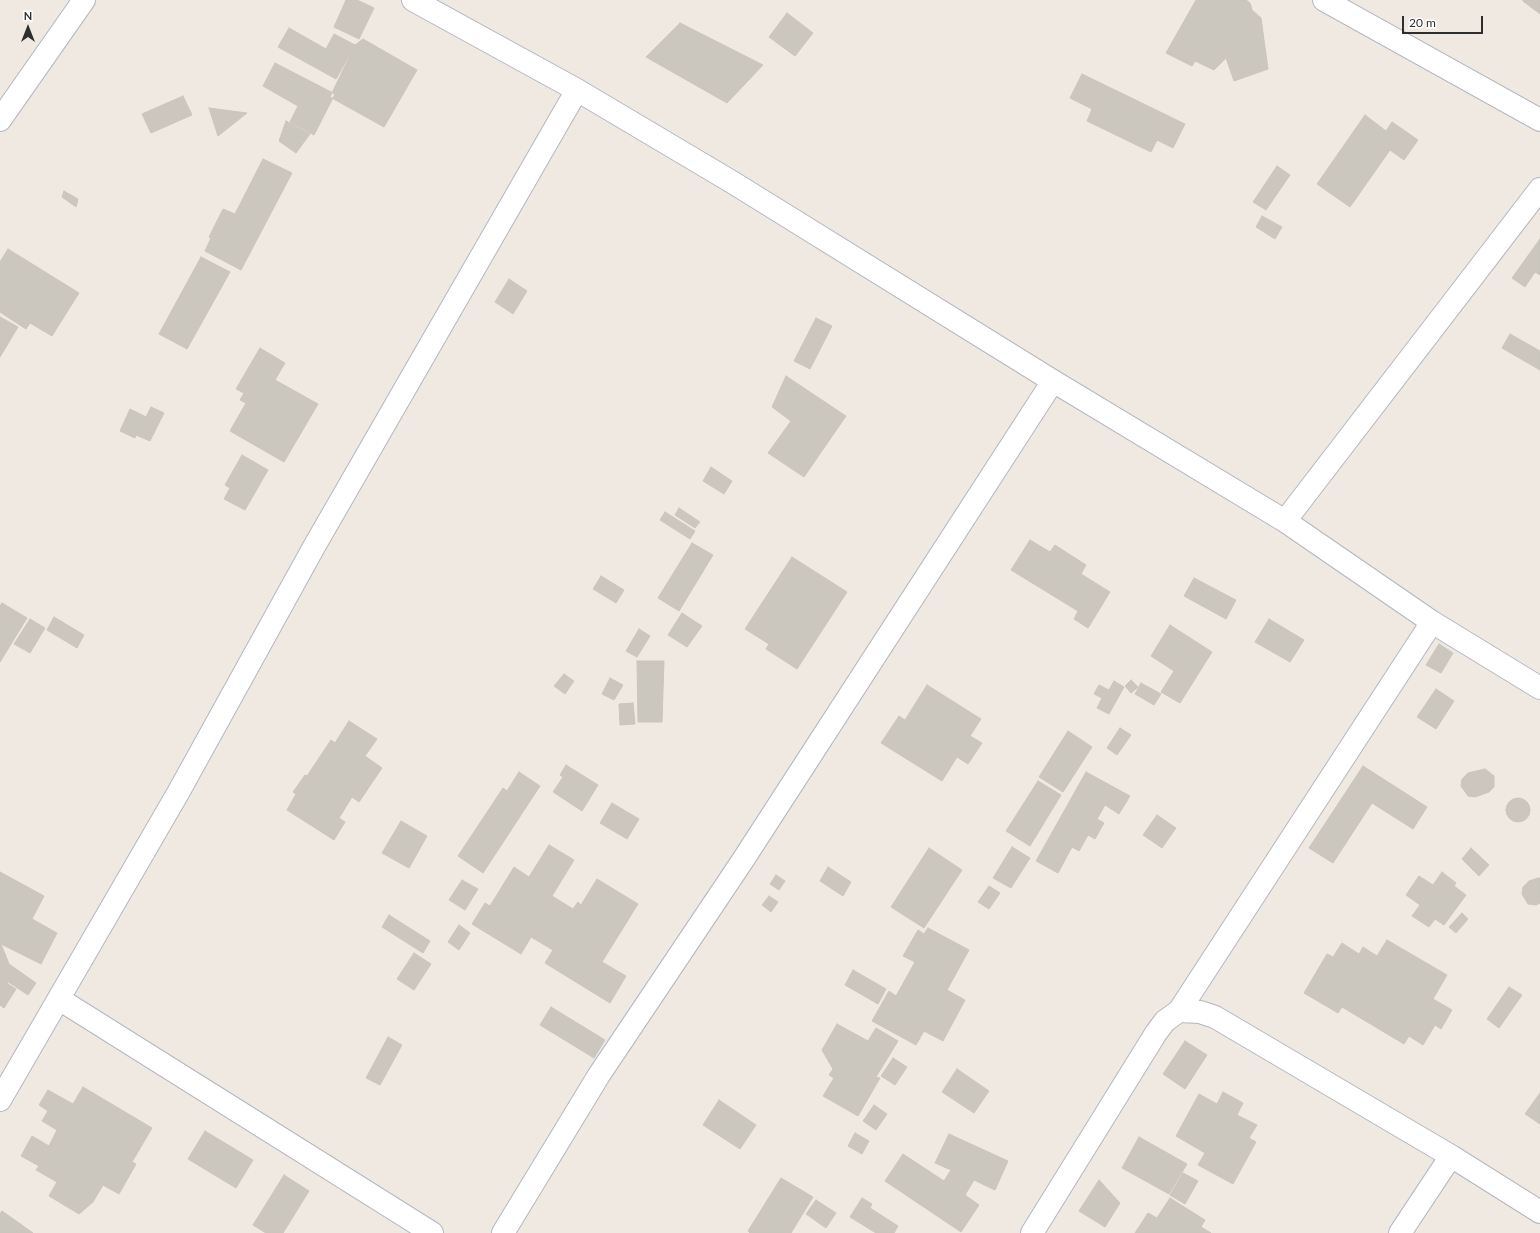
<!DOCTYPE html>
<style>
body{margin:0}
#map{position:relative;width:1540px;height:1233px;overflow:hidden;background:#efe9e1;font-family:Lato,sans-serif}
canvas{display:block}
.north{position:absolute;left:8px;top:8px;width:40px;height:40px;-webkit-text-stroke:3px #fff;paint-order:stroke;rotate:0deg;font-size:11px;font-weight:700;line-height:16px;text-align:center;color:#2e2e2e}
.north::after{content:'';display:block;margin:auto;width:14px;height:18px;background:#2e2e2e;clip-path:polygon(50% 0,100% 100%,50% 72%,0 100%)}
.scale{position:absolute;left:1402px;top:16px;width:81px;height:18px;box-sizing:border-box;border:2px solid #2e2e2e;border-top:0;padding-left:5px;font-size:12px;line-height:14px;white-space:nowrap;color:#2e2e2e;-webkit-text-stroke:3px #fff;paint-order:stroke}
</style>
<div id="map">
<canvas width="1540" height="1233"></canvas>
<div class="north">N</div>
<div class="scale">20 m</div>
</div>
<script>
const ctx = document.querySelector('canvas').getContext('2d');
ctx.lineJoin = 'round';
function paint(path, color) { ctx.fillStyle = color; ctx.fill(path, 'evenodd'); }
const toPath = rows => new Path2D(rows.map(r => 'M' + r).join(''));
function stroke(path, color, width, dash) { ctx.strokeStyle = color; ctx.lineWidth = width; ctx.lineCap = dash ? 'butt' : 'round'; ctx.setLineDash(dash || []); ctx.stroke(path); }
const building = toPath([
 [346,0,357,0,374,8,359,39,334,27,346,0],
 [1196,0,1246,0,1250,3,1252,10,1261,18,1268,69,1234,81,1226,58,1214,70,1195,61,1192,66,1166,53,1196,0],
 [1523,0,1540,0,1540,14,1523,1,1523,0],
 [787,13,813,33,795,56,769,37,787,13],
 [680,23,763,65,727,103,646,57,680,23],
 [289,28,326,49,334,34,355,45,336,79,278,47,289,28],
 [363,39,417,70,384,127,330,97,355,45,363,39],
 [275,63,335,94,314,135,290,122,298,106,263,86,275,63],
 [1082,74,1185,124,1173,148,1157,140,1151,152,1087,121,1092,109,1070,98,1082,74],
 [183,96,192,115,151,133,142,114,183,96],
 [209,108,247,113,218,136,209,108],
 [1365,115,1386,131,1392,122,1418,140,1404,160,1390,150,1350,207,1317,184,1365,115],
 [286,121,310,134,296,153,279,141,286,121],
 [263,159,292,173,241,270,205,251,211,238,209,237,223,209,235,214,263,159],
 [1277,166,1290,175,1266,210,1253,202,1277,166],
 [64,191,78,199,76,207,62,197,64,191],
 [1262,216,1282,227,1275,239,1256,227,1262,216],
 [1540,239,1540,275,1535,272,1525,287,1512,278,1540,239],
 [8,249,79,293,52,336,30,323,26,329,0,312,0,262,8,249],
 [201,257,230,272,187,349,159,334,201,257],
 [509,279,527,291,513,314,495,302,509,279],
 [0,317,18,327,0,357,0,317],
 [816,318,832,326,810,369,794,361,816,318],
 [1510,334,1540,351,1540,370,1502,348,1510,334],
 [260,348,285,363,275,380,318,404,284,462,230,431,246,403,240,400,244,393,236,389,260,348],
 [786,376,846,416,804,477,768,453,791,421,772,407,786,376],
 [151,407,164,413,150,441,136,435,135,438,120,431,130,409,146,417,151,407],
 [242,455,268,470,245,510,224,499,230,488,225,485,242,455],
 [711,467,732,481,724,494,703,481,711,467],
 [679,508,700,522,695,528,675,515,679,508],
 [665,512,695,531,690,539,660,520,665,512],
 [1030,540,1050,552,1055,545,1086,565,1081,574,1110,592,1088,628,1074,619,1078,611,1011,570,1030,540],
 [692,543,713,555,679,611,658,598,692,543],
 [792,557,847,592,797,669,766,649,769,644,745,629,792,557],
 [601,576,624,590,616,603,593,589,601,576],
 [1194,578,1236,600,1226,619,1184,596,1194,578],
 [2,603,27,618,0,662,0,606,2,603],
 [682,613,702,626,687,647,668,635,682,613],
 [54,617,84,635,77,648,47,630,54,617],
 [30,619,45,628,30,653,14,644,30,619],
 [1269,619,1304,640,1290,662,1255,642,1269,619],
 [1170,625,1212,652,1180,703,1161,692,1174,671,1151,656,1170,625],
 [639,629,650,636,637,657,626,651,639,629],
 [1439,644,1453,653,1441,673,1426,665,1439,644],
 [637,661,664,661,662,722,638,722,637,661],
 [564,674,574,681,565,694,554,686,564,674],
 [610,678,623,685,614,700,602,694,610,678],
 [1131,680,1138,687,1131,693,1125,686,1131,680],
 [1114,681,1124,687,1109,714,1097,708,1102,698,1094,694,1099,685,1109,690,1114,681],
 [1141,683,1161,694,1154,705,1135,694,1141,683],
 [927,685,981,719,970,736,982,743,968,764,957,757,942,781,881,743,899,716,905,720,927,685],
 [1436,689,1454,701,1436,729,1417,717,1436,689],
 [633,703,635,724,620,725,619,704,633,703],
 [349,721,377,739,365,756,382,768,359,802,352,797,339,818,345,822,334,840,287,810,296,794,293,792,305,775,307,776,331,740,335,743,349,721],
 [1120,728,1131,735,1117,755,1107,748,1120,728],
 [1068,731,1092,747,1063,792,1039,777,1068,731],
 [566,765,598,785,582,811,553,792,563,777,560,775,566,765],
 [1363,766,1427,807,1413,829,1372,803,1333,863,1309,848,1363,766],
 [1485,769,1494,776,1494,787,1489,792,1475,797,1468,796,1461,786,1462,779,1468,773,1485,769],
 [519,772,540,786,483,873,458,856,503,788,507,791,519,772],
 [1086,772,1130,796,1119,814,1105,805,1097,819,1104,823,1095,839,1088,835,1079,851,1072,847,1058,873,1036,861,1086,772],
 [1038,781,1061,795,1030,846,1006,831,1038,781],
 '1506 810a12 12 0 1 1 24 0a12 12 0 1 1-24 0Z',
 [612,803,639,819,627,839,600,823,612,803],
 [1157,815,1176,828,1162,848,1143,835,1157,815],
 [401,821,427,836,409,868,382,853,401,821],
 [549,845,574,860,552,896,573,909,578,902,581,905,597,879,638,904,602,962,626,976,610,1003,545,963,553,950,531,937,521,954,472,924,485,903,490,906,514,867,529,877,549,845],
 [1012,847,1030,858,1011,888,993,878,1012,847],
 [929,848,962,870,924,928,891,907,929,848],
 [1471,848,1489,865,1479,876,1462,859,1471,848],
 [828,867,851,882,843,896,820,881,828,867],
 [0,872,44,896,32,919,57,933,41,964,1,944,9,964,36,983,28,995,7,981,8,984,16,989,4,1008,0,1005,0,872],
 [1442,872,1456,883,1454,886,1466,895,1444,925,1435,919,1429,927,1412,916,1420,905,1406,895,1419,876,1433,885,1442,872],
 [776,875,785,881,779,890,770,884,776,875],
 [1538,878,1540,878,1540,903,1536,905,1528,904,1522,894,1523,887,1529,881,1538,878],
 [462,880,478,889,465,910,449,900,462,880],
 [989,886,1000,893,989,909,978,902,989,886],
 [769,896,778,902,771,912,762,905,769,896],
 [1462,913,1468,919,1456,933,1449,927,1462,913],
 [389,915,430,941,423,953,382,927,389,915],
 [459,925,470,933,459,950,448,942,459,925],
 [928,928,969,950,947,990,965,1000,943,1041,924,1031,916,1045,872,1021,889,991,896,996,915,962,903,956,918,930,924,934,928,928],
 [1387,940,1447,975,1433,999,1452,1010,1441,1029,1435,1025,1423,1045,1409,1036,1404,1044,1342,1007,1338,1013,1304,993,1327,954,1333,957,1342,943,1359,954,1363,947,1377,956,1387,940],
 [414,953,431,964,414,990,397,979,414,953],
 [853,970,886,989,878,1004,845,985,853,970],
 [1509,987,1522,995,1499,1028,1487,1019,1509,987],
 [551,1007,605,1040,594,1058,540,1025,551,1007],
 [837,1024,868,1041,876,1028,898,1041,876,1077,880,1078,858,1116,823,1096,834,1078,829,1075,833,1069,822,1050,837,1024],
 [388,1037,402,1045,380,1085,366,1078,388,1037],
 [1185,1041,1207,1055,1185,1089,1163,1074,1185,1041],
 [893,1058,907,1067,895,1085,881,1076,893,1058],
 [957,1069,989,1091,974,1113,942,1092,957,1069],
 [83,1087,152,1128,132,1162,136,1164,119,1194,103,1185,93,1202,79,1214,49,1196,57,1182,36,1170,39,1166,21,1156,32,1136,49,1146,57,1130,42,1121,48,1111,39,1105,48,1090,73,1104,83,1087],
 [1223,1092,1243,1103,1237,1115,1257,1125,1249,1138,1256,1142,1233,1184,1198,1165,1205,1153,1176,1136,1199,1094,1217,1104,1223,1092],
 [1540,1093,1540,1124,1525,1114,1540,1093],
 [719,1100,756,1125,740,1149,703,1125,719,1100],
 [874,1105,887,1114,876,1130,863,1121,874,1105],
 [205,1131,253,1160,236,1188,188,1159,205,1131],
 [855,1133,869,1141,862,1154,848,1146,855,1133],
 [949,1134,1008,1161,995,1190,974,1180,965,1195,979,1205,961,1232,885,1181,903,1154,944,1181,951,1170,935,1163,949,1134],
 [1139,1137,1187,1164,1169,1194,1122,1168,1139,1137],
 [1183,1173,1198,1181,1185,1204,1170,1195,1183,1173],
 [284,1175,309,1191,283,1233,266,1233,253,1225,284,1175],
 [781,1178,813,1197,791,1233,750,1233,748,1231,781,1178],
 [1099,1180,1120,1203,1105,1227,1079,1211,1099,1180],
 [862,1198,872,1204,870,1208,898,1226,894,1233,876,1233,850,1217,862,1198],
 [1170,1198,1205,1220,1201,1227,1211,1233,1135,1233,1148,1213,1157,1218,1170,1198],
 [816,1200,836,1213,826,1228,806,1214,816,1200],
 [2,1211,33,1233,0,1233,0,1214,2,1211]
]);
paint(building, '#cbc7bf');
stroke(building, '#cbc5ba', 1);
const minor = toPath([
 [413,0,577,90,732,182,1053,381,1285,521,1432,622,1540,688],
 [1324,0,1540,120],
 [0,120,84,0],
 [1285,521,1540,189],
 [59,999,432,1233],
 [1179,1011,1200,1012,1215,1017,1451,1156,1540,1212],
 [0,1100,178,793,315,545,577,90],
 [503,1233,599,1075,743,860,1053,381],
 [1032,1233,1156,1033,1165,1021,1179,1011,1432,622],
 [1400,1233,1451,1156]
]);
stroke(minor, '#b4b7c1', 24);
stroke(minor, '#fff', 22);
</script>
